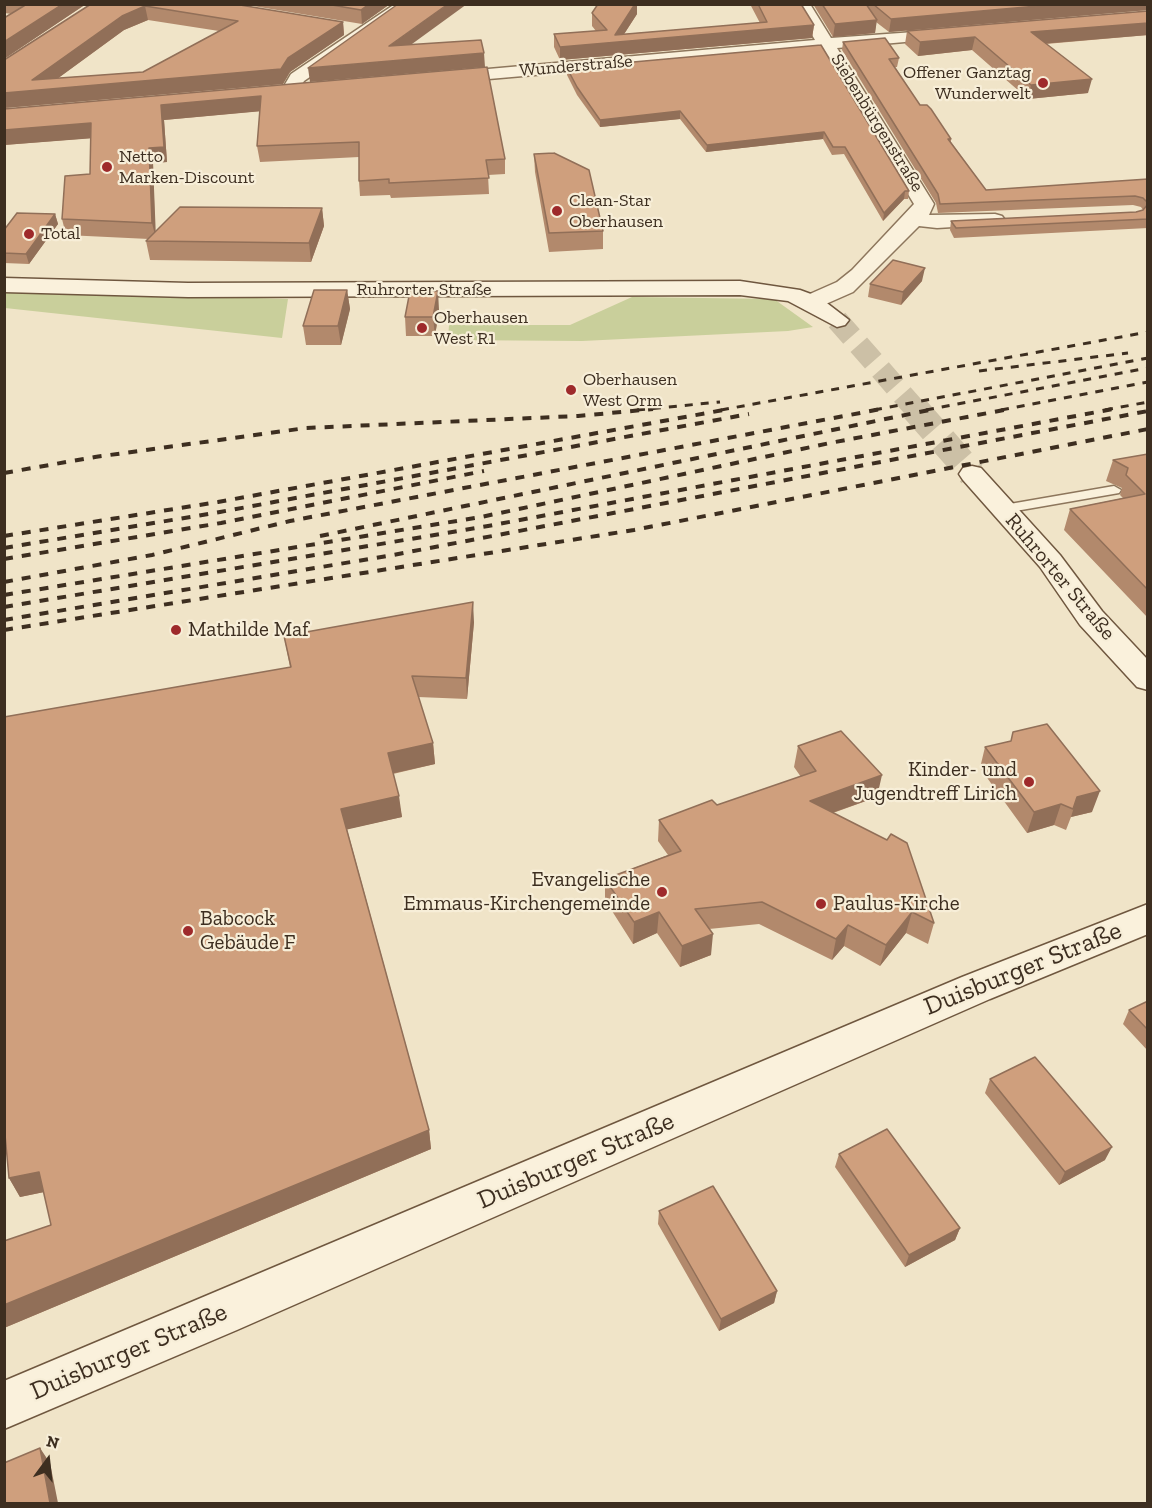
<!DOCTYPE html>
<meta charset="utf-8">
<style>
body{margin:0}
#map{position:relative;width:1152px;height:1508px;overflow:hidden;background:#f0e4c8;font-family:"Zilla Slab",serif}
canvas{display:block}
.frame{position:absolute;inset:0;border:6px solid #3d2e20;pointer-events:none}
.north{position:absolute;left:18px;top:1430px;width:60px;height:60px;-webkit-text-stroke:4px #f7eed8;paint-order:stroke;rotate:15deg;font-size:16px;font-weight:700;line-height:24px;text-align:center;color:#3d2e20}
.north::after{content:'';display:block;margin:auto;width:21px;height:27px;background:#3d2e20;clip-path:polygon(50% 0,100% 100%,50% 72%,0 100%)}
</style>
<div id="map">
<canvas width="1152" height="1508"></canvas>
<div class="frame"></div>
<div class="north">N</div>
</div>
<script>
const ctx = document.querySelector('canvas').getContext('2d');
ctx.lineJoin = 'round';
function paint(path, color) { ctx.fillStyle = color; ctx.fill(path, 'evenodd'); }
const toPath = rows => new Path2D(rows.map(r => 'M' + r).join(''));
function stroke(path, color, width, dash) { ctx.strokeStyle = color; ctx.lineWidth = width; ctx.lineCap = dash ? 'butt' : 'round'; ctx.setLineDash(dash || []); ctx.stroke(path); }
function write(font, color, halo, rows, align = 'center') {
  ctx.font = font + ' "Zilla Slab",serif'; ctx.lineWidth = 4.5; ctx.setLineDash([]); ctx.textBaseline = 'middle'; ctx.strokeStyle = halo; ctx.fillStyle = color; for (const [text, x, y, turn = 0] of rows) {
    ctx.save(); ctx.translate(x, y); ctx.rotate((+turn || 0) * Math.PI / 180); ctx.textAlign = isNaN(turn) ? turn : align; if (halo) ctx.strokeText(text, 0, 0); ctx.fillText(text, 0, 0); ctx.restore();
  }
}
paint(toPath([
 [5,290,288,299,282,338,5,308],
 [632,297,774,299,813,327,788,331,582,341,448,340,449,325,570,325]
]), '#c9cf9b');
stroke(toPath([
 [837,320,916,410]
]), '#ccc0a6', 22, [22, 11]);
stroke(toPath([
 [915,409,972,474]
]), '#ccc0a6', 28, [28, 14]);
const service = toPath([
 [1114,486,1121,490,1119,493,1004,513,997,509,1004,505,1114,486]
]);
const minor = toPath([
 [395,4,415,4,304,81,296,95,284,95,281,91,291,74,395,4],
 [794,4,810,4,831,38,956,29,958,33,950,38,837,48,934,204,929,215,995,214,1002,216,1005,220,1002,224,937,228,919,226,853,292,819,307,803,307,800,302,803,297,837,282,852,270,914,204,821,50,443,83,434,78,443,73,815,40,794,4]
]);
const secondary = toPath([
 [4,278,188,283,740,281,800,290,819,297,849,320,845,325,837,327,788,301,740,295,188,297,4,292,4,278],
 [972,466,981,468,1060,555,1102,611,1148,660,1148,690,1137,687,1080,625,1040,567,963,480,959,474,963,468,972,466],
 [1148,904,1148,934,990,999,237,1330,4,1429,4,1381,962,977,1148,904]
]);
stroke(service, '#8d765c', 3);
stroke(minor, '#8d765c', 3);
stroke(secondary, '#6f573f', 3);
paint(service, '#faf1dc');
paint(minor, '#faf1dc');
paint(secondary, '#faf1dc');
stroke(toPath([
 [979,371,1128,353],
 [637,410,720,402],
 [721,410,1148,332],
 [874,410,1148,358],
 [926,410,1148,368],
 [1001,410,1148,382],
 [1105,410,1148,402]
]), '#3d2e20', 3, [8, 8]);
stroke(toPath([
 [4,473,95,457,306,428,578,416,653,409],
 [4,536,218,502,729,409],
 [320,536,934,409],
 [4,548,220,512,749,414],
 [4,559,221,523,484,471],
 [4,582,152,555,290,521,881,409],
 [4,595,481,517,830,443,1009,409],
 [4,607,488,526,1113,409],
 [4,620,393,555,1148,411],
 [4,630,634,530,1148,429]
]), '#3d2e20', 4, [9, 9]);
paint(toPath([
 [4,4,86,4,4,59,4,18,12,14,4,13],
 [91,4,234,4,343,22,344,35,290,72,283,84,4,108],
 [148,20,219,31,143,72,58,78,124,30],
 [241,4,390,4,362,24],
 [598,4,637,4,637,14,624,34,760,23,750,4,801,4,814,25,812,38,560,60,554,47,554,34,596,31,592,26,592,13],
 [813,4,1148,4,1148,10,889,32,876,22,875,33,833,37],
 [1148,11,1148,35,1046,44,1088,93,1028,99,972,50,918,56,905,44,907,31],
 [843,42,899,58,897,67,895,67,920,105,951,139,951,142,986,190,1148,179,1148,228,954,238,950,230,951,221,1136,212,1143,210,1141,207,1133,205,938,213,936,203,842,50],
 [821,45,909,191,908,199,904,199,883,221,844,154,832,155,823,139,706,152,680,119,600,127,577,95,567,75,567,68],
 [487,67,505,159,505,174,488,175,489,194,391,198,390,195,360,196,359,181,359,157,260,162,257,146,260,111,164,120,167,162,153,163,155,232,322,208,324,226,311,262,150,260,146,241,149,239,66,235,62,219,90,174,91,138,4,145,4,109],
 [534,154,603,231,603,249,549,252,535,172],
 [55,214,58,224,29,264,4,263,4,230],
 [922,281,901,305,868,297,870,284],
 [347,290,350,309,341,345,306,345,303,326],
 [439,310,435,336,406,336,405,317],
 [1148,454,1148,618,1064,530,1070,509,1123,498,1120,495,1122,488,1106,481,1113,460],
 [474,622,467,699,418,697,433,743,435,764,393,774,402,817,347,829,429,1130,431,1149,4,1328,4,1241,51,1225,44,1192,20,1197,9,1178,290,667,284,636],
 [798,746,877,797,833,813,934,923,928,944,906,933,880,966,844,946,832,960,759,924,709,929,711,955,680,967,657,933,633,944,605,900,605,879,668,855,658,841,659,820,717,805,801,777,794,767],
 [985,747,1092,812,1071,817,1066,830,1054,825,1027,833,980,768],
 [1148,1001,1148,1051,1123,1024,1129,1010],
 [990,1079,1105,1160,1059,1185,985,1093],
 [839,1154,960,1228,955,1240,905,1267,835,1167],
 [659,1211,777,1291,774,1303,719,1331,658,1224]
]), '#b2896c');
paint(toPath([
 [63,4,86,4,4,59,4,42],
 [369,4,390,4,362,24,361,10],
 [448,4,467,4,390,60,389,46],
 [635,4,637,4,637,14,619,42,814,25,812,38,560,60,560,47,615,35],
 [1060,4,1148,4,1148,10,889,32,891,19],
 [145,6,148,20,124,30,42,90,288,58,343,22,344,35,290,72,283,84,4,108,4,93,32,80,122,16],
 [877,20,875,33,833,37,835,24],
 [1148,23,1148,35,1028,45,1031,32],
 [975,37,972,50,918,56,920,42],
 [484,53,485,67,310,82,308,68],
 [1092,79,1088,93,1028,99,1031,85],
 [261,96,263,111,164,120,167,162,153,163,156,239,152,223,149,148,161,105],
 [680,111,680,119,600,127,600,120],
 [91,123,95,138,4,145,4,130],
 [824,132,823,139,706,152,707,145],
 [905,191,904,199,883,221,884,213],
 [322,208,324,226,311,262,309,243],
 [55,214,58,224,29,264,26,254],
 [925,268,922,281,901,305,903,292],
 [347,290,350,309,341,345,338,326],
 [438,291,439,310,435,336,433,317],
 [473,602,474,622,467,699,466,678],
 [433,743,435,764,390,774,388,753],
 [882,775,877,797,806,822,810,801],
 [1100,791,1092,812,1071,817,1077,797],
 [399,796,402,817,345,830,341,809],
 [1061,804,1054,825,1027,833,1034,812],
 [659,912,657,933,633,944,634,922],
 [912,912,906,933,880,966,886,945],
 [848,925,844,946,832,960,836,939],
 [713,934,711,955,680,967,682,946],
 [429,1130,431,1149,4,1328,4,1305],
 [1112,1147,1105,1160,1059,1185,1065,1172],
 [39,1172,49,1191,20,1197,9,1178],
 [960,1228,955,1240,905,1267,909,1255],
 [777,1291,774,1303,719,1331,721,1319],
 [40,1448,50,1463,58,1503,50,1503]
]), '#916f58');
const building = toPath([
 [27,4,63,4,4,42,4,18,27,4],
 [91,4,234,4,343,22,288,58,281,69,4,93,4,60,91,4],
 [145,6,238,21,143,72,32,80,122,16,145,6],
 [326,4,369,4,361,10,326,4],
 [398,4,448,4,389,46,481,40,484,53,308,68,398,4],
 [598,4,635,4,615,35,767,22,758,4,801,4,814,25,560,47,554,34,607,30,592,13,598,4],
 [822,4,866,4,877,20,835,24,822,4],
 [873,4,1060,4,891,19,873,4],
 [1148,11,1148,23,1031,32,1092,79,1031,85,975,37,920,42,907,31,1148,11],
 [885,38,899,58,889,59,920,105,927,105,931,109,951,139,948,139,986,190,1148,179,1148,203,1143,198,1135,196,940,204,938,194,843,42,885,38],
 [821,45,909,191,905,191,884,213,845,147,833,147,824,132,707,145,680,111,600,120,577,87,567,68,821,45],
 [487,67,505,159,486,160,489,178,389,183,389,179,359,181,359,142,257,146,261,96,161,105,164,147,149,148,152,223,62,219,65,176,90,174,91,123,4,130,4,109,487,67],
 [554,153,589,170,603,231,549,233,534,154,554,153],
 [1148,204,1148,219,956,228,951,221,1136,212,1143,210,1148,204],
 [180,207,322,208,309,243,146,241,180,207],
 [17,213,55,214,26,254,4,253,4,230,17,213],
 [893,260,925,268,903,292,870,284,893,260],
 [314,290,347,290,338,326,303,326,314,290],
 [410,291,438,291,433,317,405,317,410,291],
 [1148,454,1148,590,1070,509,1145,494,1126,475,1128,468,1113,460,1148,454],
 [473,602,466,678,412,676,433,743,388,753,399,796,341,809,429,1130,4,1305,4,1241,51,1225,39,1172,9,1178,4,1124,4,717,291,667,284,636,473,602],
 [1047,724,1100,791,1077,797,1073,809,1061,804,1034,812,985,747,1011,741,1013,732,1047,724],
 [841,731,882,775,810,801,887,840,891,834,907,843,934,923,912,912,886,945,848,925,836,939,762,902,695,909,713,934,682,946,659,912,634,922,605,879,681,851,659,820,712,800,717,805,816,771,798,746,841,731],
 [1148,1001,1148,1030,1129,1010,1148,1001],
 [1035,1057,1112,1147,1065,1172,990,1079,1035,1057],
 [887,1129,960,1228,909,1255,839,1154,887,1129],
 [713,1186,777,1291,721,1319,659,1211,713,1186],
 [40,1448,50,1503,4,1503,4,1463,40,1448]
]);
paint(building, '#cf9f7d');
stroke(building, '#916f58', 1.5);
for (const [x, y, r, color] of [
 [1043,83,6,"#9e2a2b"],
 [107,167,6,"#9e2a2b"],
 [557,211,6,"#9e2a2b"],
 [29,234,6,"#9e2a2b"],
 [422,328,6,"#9e2a2b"],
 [571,390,6,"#9e2a2b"],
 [176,630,6,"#9e2a2b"],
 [1029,782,6,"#9e2a2b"],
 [662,892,6,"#9e2a2b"],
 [821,904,6,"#9e2a2b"],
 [188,931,6,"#9e2a2b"]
]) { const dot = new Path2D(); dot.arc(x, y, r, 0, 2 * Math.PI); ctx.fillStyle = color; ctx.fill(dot); stroke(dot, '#f7eed8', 2); }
write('18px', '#3d2e20', '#f7eed8', [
 ["Wunderstraße",576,66,-5],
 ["Siebenbürgenstraße",877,123,58],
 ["Ruhrorter Straße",424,290]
]);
write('18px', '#3d2e20', '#f7eed8', [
 ["Offener Ganztag",1031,73,"right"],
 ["Wunderwelt",1031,94,"right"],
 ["Netto",119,157],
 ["Marken-Discount",119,178],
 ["Clean-Star",569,201],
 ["Oberhausen",569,222],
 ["Total",41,234],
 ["Oberhausen",434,318],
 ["West R1",434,339],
 ["Oberhausen",583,380],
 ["West Orm",583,401]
], 'left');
write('21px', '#3d2e20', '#f7eed8', [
 ["Ruhrorter Straße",1060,577,50]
]);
write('21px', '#3d2e20', '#f7eed8', [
 ["Mathilde Maf",188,630],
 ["Kinder- und",1017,770,"right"],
 ["Jugendtreff Lirich",1017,794,"right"],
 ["Evangelische",650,880,"right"],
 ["Emmaus-Kirchengemeinde",650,904,"right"],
 ["Paulus-Kirche",833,904],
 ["Babcock",200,919],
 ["Gebäude F",200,943]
], 'left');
write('26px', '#3d2e20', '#f7eed8', [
 ["Duisburger Straße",1023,969,-22],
 ["Duisburger Straße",576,1161,-23],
 ["Duisburger Straße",129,1352,-23]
]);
</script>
